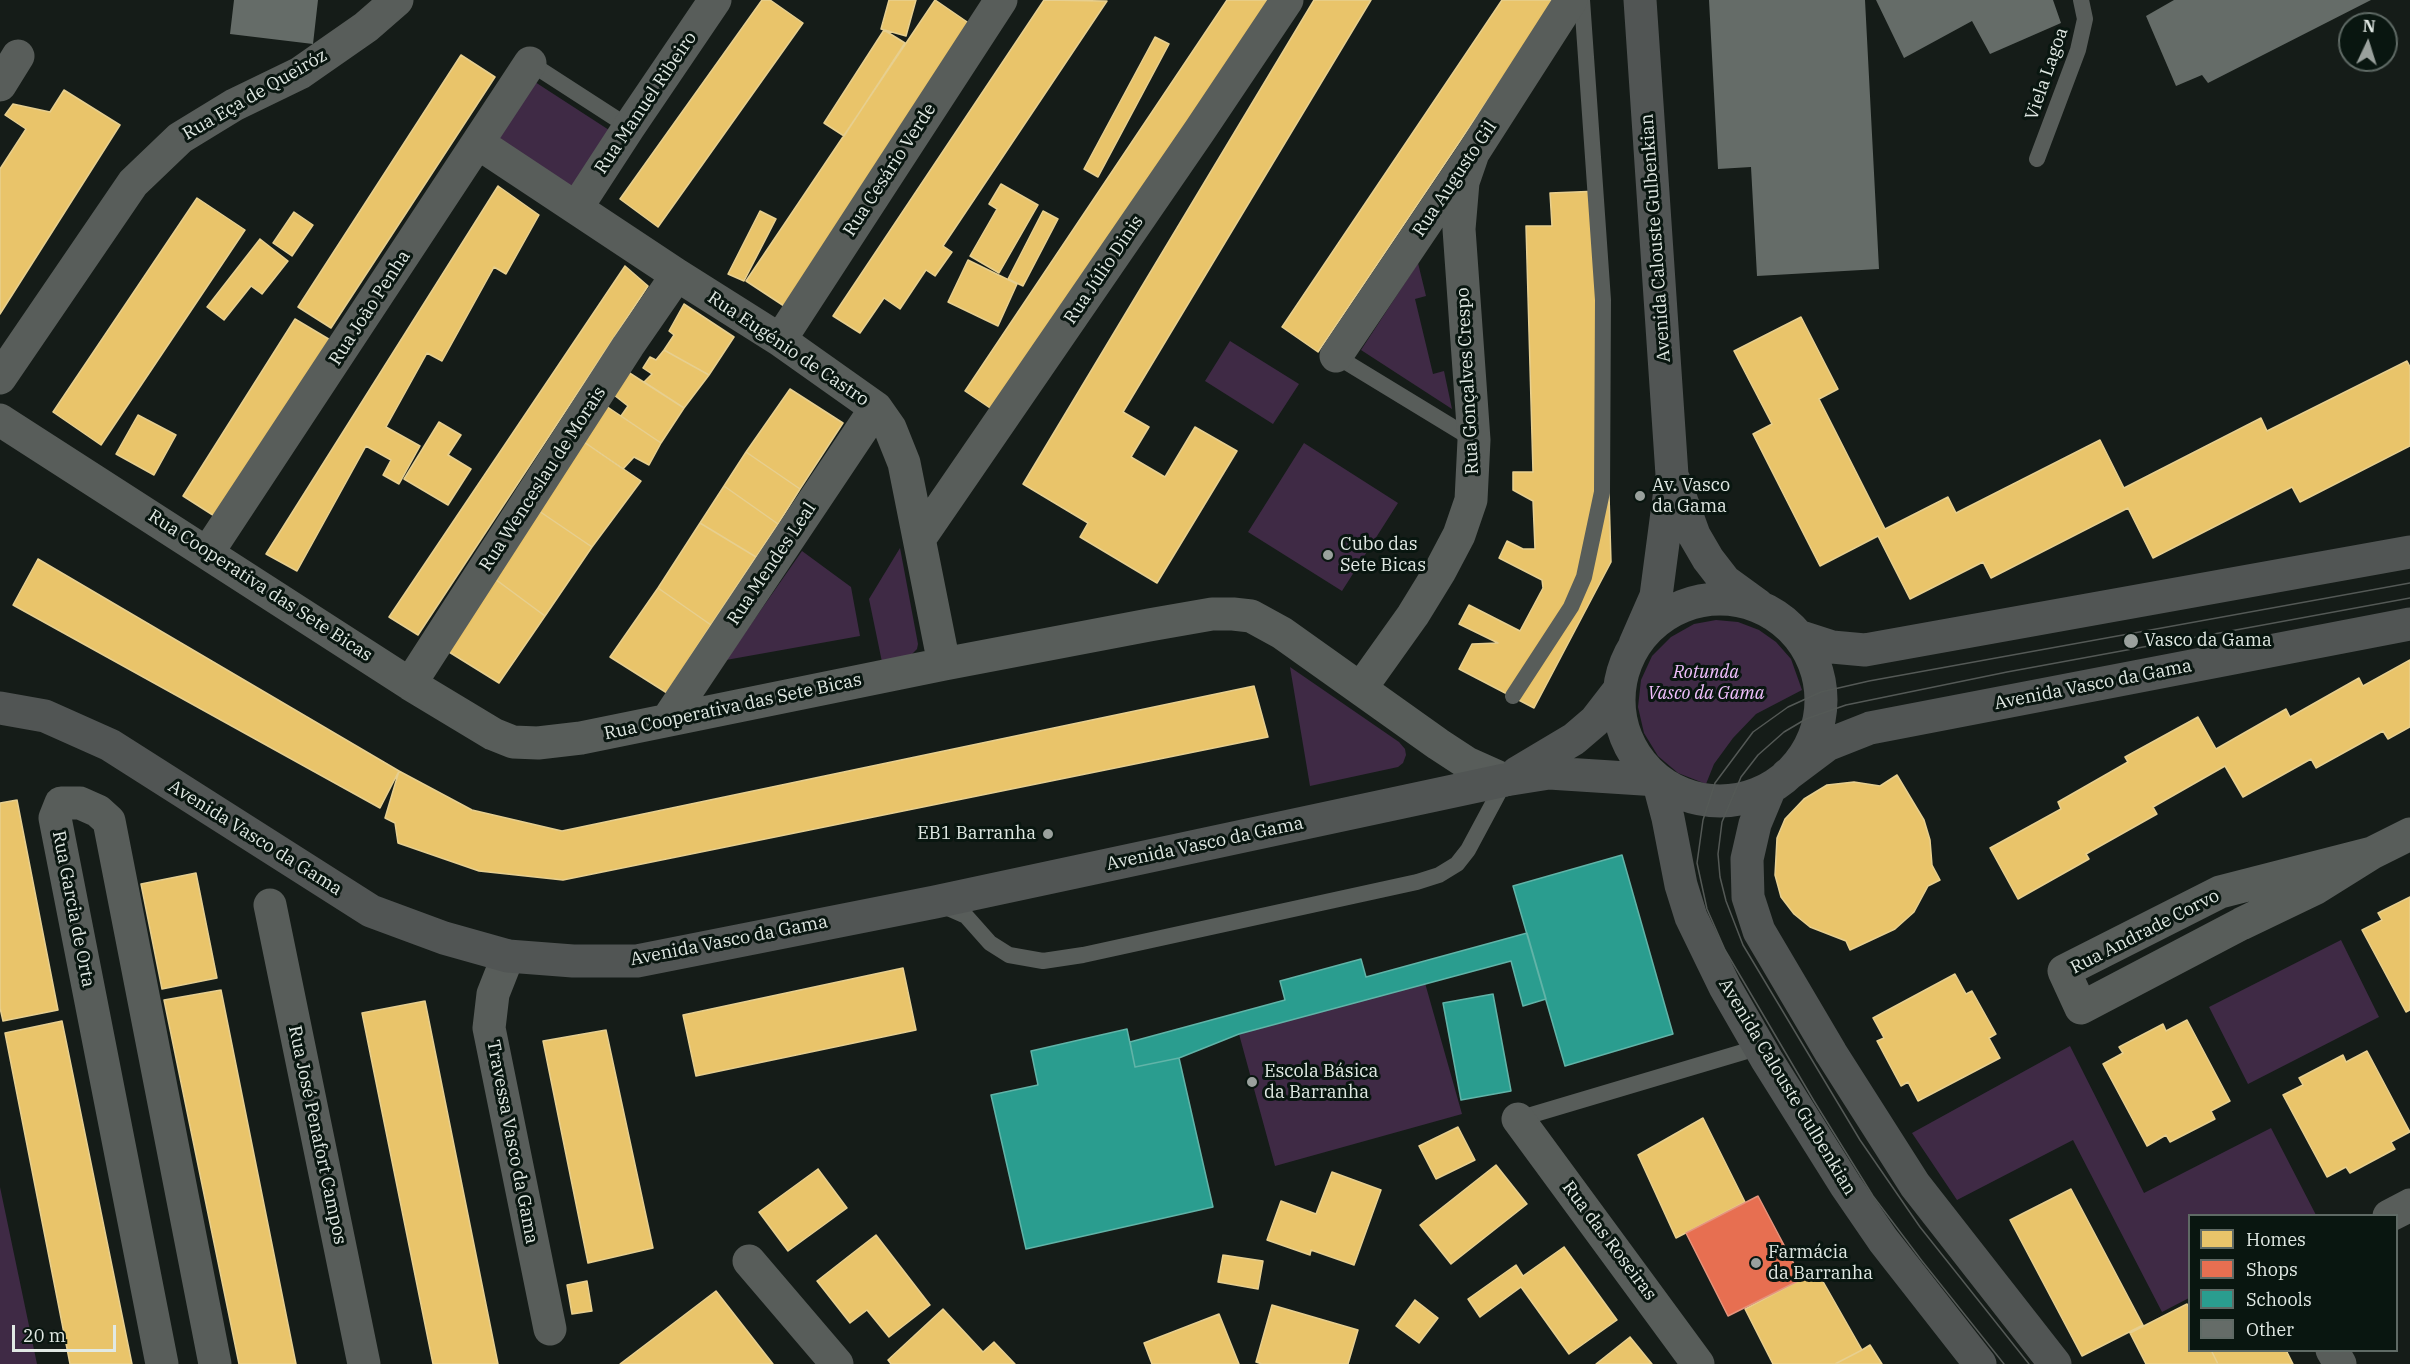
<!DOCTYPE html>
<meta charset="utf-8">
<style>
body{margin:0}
#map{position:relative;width:2410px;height:1364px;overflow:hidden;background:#151c18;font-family:"IBM Plex Serif",serif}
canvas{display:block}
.legend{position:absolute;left:2188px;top:1214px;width:210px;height:138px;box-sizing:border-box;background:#091610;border:2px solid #5f6a65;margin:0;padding:8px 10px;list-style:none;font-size:18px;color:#e1e9e4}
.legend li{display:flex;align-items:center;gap:12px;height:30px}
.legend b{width:30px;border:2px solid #5f6a65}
.north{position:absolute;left:2338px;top:12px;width:60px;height:60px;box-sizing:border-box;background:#091610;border:2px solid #5f6a65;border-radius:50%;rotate:4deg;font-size:16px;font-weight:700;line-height:24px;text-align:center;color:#e1e9e4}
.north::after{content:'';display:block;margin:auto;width:21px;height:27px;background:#9aa19d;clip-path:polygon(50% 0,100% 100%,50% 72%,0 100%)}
.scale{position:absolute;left:12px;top:1325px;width:104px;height:27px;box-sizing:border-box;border:3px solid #e1e9e4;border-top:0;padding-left:8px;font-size:18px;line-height:21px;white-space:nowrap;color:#e1e9e4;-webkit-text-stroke:4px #091610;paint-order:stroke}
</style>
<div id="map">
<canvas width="2410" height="1364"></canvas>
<ul class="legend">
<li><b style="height:16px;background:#e9c46a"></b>Homes</li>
<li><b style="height:16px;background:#e76f51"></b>Shops</li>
<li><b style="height:16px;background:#2a9d8f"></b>Schools</li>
<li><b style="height:16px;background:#656c68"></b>Other</li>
</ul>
<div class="north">N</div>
<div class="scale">20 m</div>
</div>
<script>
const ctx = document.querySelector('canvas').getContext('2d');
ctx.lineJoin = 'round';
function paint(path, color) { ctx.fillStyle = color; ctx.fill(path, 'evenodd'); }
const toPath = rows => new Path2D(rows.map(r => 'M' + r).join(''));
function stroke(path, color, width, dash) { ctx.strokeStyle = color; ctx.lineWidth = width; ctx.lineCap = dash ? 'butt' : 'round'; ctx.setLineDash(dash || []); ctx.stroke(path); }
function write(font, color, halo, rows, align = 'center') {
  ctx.font = font + ' "IBM Plex Serif",serif'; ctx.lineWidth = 6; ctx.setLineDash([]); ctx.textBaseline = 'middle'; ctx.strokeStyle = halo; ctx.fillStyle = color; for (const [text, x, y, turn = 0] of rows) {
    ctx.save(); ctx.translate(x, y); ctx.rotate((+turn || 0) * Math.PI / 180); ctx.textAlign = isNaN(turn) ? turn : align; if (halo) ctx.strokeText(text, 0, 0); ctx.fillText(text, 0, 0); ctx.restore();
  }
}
paint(toPath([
 [535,82,609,130,572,187,497,139],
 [1418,263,1426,296,1415,299,1433,374,1444,371,1452,409,1361,350],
 [1230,341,1299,384,1273,424,1205,381],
 [1304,443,1398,503,1342,591,1248,532],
 [900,548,918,644,917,649,910,656,882,662,869,599],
 [802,551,851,587,860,636,726,660],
 [1716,620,1738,622,1759,630,1776,642,1791,659,1802,690,1756,714,1733,738,1714,764,1706,784,1678,773,1658,756,1644,733,1638,707,1641,680,1652,656,1671,637,1694,624],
 [1290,667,1399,742,1405,749,1406,755,1403,763,1398,767,1310,786],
 [2341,940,2379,1017,2248,1084,2209,1007],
 [1425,983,1462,1114,1275,1166,1239,1034],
 [2070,1046,2144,1193,2271,1128,2316,1215,2190,1216,2189,1298,2162,1312,2073,1140,1957,1200,1912,1133],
 [0,1187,37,1364,0,1364]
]), '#3f2a45');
const homes = toPath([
 [762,0,770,0,803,23,658,227,620,199,762,0],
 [889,0,916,0,906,36,881,29,889,0],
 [935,0,973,26,784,306,746,281,935,0],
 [1044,0,1107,1,943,246,952,252,935,276,926,270,900,309,884,298,860,333,833,316,1044,0],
 [1227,0,1272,0,996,412,965,391,1227,0],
 [1314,0,1371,0,1123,412,1149,427,1131,457,1165,477,1195,427,1237,451,1157,583,1080,537,1088,523,1023,484,1314,0],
 [1502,0,1555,0,1318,352,1282,327,1502,0],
 [884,30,905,43,844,136,824,123,884,30],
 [1155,37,1169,44,1098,177,1084,169,1155,37],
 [461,55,495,77,331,328,298,307,461,55],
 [64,90,120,125,0,314,0,169,26,129,5,115,13,104,50,112,64,90],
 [1001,184,1038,205,999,273,970,256,997,209,989,204,1001,184],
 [498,186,539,215,506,274,494,267,442,361,427,353,386,427,420,446,399,484,383,475,391,460,366,446,297,571,266,554,498,186],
 [1600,191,1611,562,1534,708,1459,669,1472,644,1498,643,1459,624,1469,605,1520,631,1543,588,1542,580,1499,558,1507,541,1523,549,1535,549,1533,501,1513,490,1513,472,1533,472,1526,226,1552,226,1550,193,1600,191],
 [197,198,245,230,101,445,53,412,197,198],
 [760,211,776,219,744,281,728,274,760,211],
 [1043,211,1058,219,1023,286,1008,279,1043,211],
 [294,212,313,225,292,256,273,243,294,212],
 [260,239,288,261,262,294,251,286,224,320,207,307,260,239],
 [968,260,1017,284,998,326,948,302,968,260],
 [625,266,648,286,418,635,389,617,625,266],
 [684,304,734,337,709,375,664,350,674,335,669,331,684,304],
 [1801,317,1838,389,1819,399,1885,529,1948,497,1956,513,2100,440,2124,488,2261,418,2267,431,2407,361,2410,367,2410,446,2300,502,2292,487,2153,558,2128,508,1991,578,1983,562,1910,599,1878,536,1820,566,1753,434,1772,424,1734,351,1801,317],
 [295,319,332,341,219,519,183,496,295,319],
 [664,350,709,375,684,408,644,382,652,374,643,368,650,357,656,360,664,350],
 [628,372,684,408,661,443,621,416,628,406,614,395,628,372],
 [790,389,843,423,800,489,746,452,790,389],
 [606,406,661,443,649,465,634,457,623,469,584,442,606,406],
 [138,415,176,435,154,475,116,454,138,415],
 [439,422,461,435,448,455,471,469,448,505,404,479,439,422],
 [584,442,641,481,592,547,539,511,584,442],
 [746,452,800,489,778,524,724,486,746,452],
 [724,486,778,524,756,557,700,523,724,486],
 [539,511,592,547,545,616,495,579,539,511],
 [700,523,756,557,711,625,658,588,700,523],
 [38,559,399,771,380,808,13,605,38,559],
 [495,579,545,616,499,683,449,652,495,579],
 [658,588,711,625,667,693,610,657,658,588],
 [2410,660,2410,727,2388,739,2383,731,2316,768,2311,759,2243,797,2225,766,2153,807,2157,814,2086,854,2089,859,2018,899,1990,848,2061,809,2058,802,2128,762,2125,757,2198,717,2216,749,2286,709,2290,717,2359,678,2363,686,2410,660],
 [1254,686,1268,737,563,880,479,871,398,843,395,823,385,818,399,771,472,810,562,831,1254,686],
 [1897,775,1924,820,1930,840,1932,865,1940,880,1928,886,1914,912,1895,929,1850,950,1846,941,1810,927,1794,914,1781,897,1775,875,1777,838,1785,819,1804,799,1827,785,1854,782,1880,786,1897,775],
 [17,800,58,1010,3,1021,0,1008,0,803,17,800],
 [196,873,217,978,162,989,141,884,196,873],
 [2410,897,2410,1010,2406,1012,2362,930,2382,920,2378,913,2410,897],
 [903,968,916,1030,696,1076,683,1015,903,968],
 [1955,974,1966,994,1972,991,1996,1034,1989,1038,2000,1058,1918,1101,1908,1082,1901,1086,1877,1041,1884,1038,1873,1018,1955,974],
 [221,990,296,1364,239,1364,164,1000,221,990],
 [425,1001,498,1364,433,1364,362,1013,425,1001],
 [2187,1020,2230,1101,2211,1111,2215,1119,2170,1142,2166,1135,2147,1146,2103,1064,2123,1053,2119,1047,2163,1024,2166,1031,2187,1020],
 [62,1021,132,1364,70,1364,5,1033,62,1021],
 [606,1030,653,1248,588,1263,543,1041,606,1030],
 [2367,1051,2410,1132,2391,1142,2395,1149,2350,1173,2346,1167,2327,1177,2283,1095,2303,1085,2299,1078,2343,1055,2346,1062,2367,1051],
 [1703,1118,1745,1202,1676,1238,1638,1155,1703,1118],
 [1458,1127,1475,1160,1436,1179,1419,1146,1458,1127],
 [1496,1165,1527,1204,1451,1264,1420,1225,1496,1165],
 [818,1169,847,1208,788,1251,759,1212,818,1169],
 [1332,1172,1381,1190,1354,1265,1311,1250,1310,1255,1267,1240,1281,1201,1316,1214,1332,1172],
 [2071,1189,2143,1325,2082,1356,2010,1220,2071,1189],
 [876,1235,930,1305,889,1337,867,1310,850,1323,817,1281,876,1235],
 [1564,1247,1617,1320,1569,1354,1521,1287,1480,1317,1468,1299,1516,1265,1523,1276,1564,1247],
 [1223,1255,1263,1261,1258,1289,1218,1282,1223,1255],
 [1817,1271,1862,1350,1835,1364,1773,1364,1745,1309,1817,1271],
 [587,1281,592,1311,572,1314,567,1285,587,1281],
 [716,1291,773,1364,620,1364,716,1291],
 [1415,1300,1438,1318,1419,1343,1396,1326,1415,1300],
 [2187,1304,2190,1309,2190,1350,2211,1350,2218,1364,2146,1364,2130,1333,2187,1304],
 [1272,1305,1358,1330,1348,1364,1262,1364,1256,1362,1272,1305],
 [943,1309,983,1352,994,1342,1015,1364,891,1364,888,1360,943,1309],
 [1219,1314,1239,1364,1152,1364,1144,1343,1219,1314],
 [1630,1337,1652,1364,1596,1364,1630,1337],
 [1870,1345,1882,1364,1835,1364,1862,1350,1870,1345],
 [2211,1350,2286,1350,2293,1364,2218,1364,2211,1350]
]);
paint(homes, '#e9c46a');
stroke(homes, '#e7cf8f', 1.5);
const shops = toPath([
 [1758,1196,1802,1279,1728,1316,1686,1233,1758,1196]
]);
paint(shops, '#e76f51');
stroke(shops, '#e5947d', 1.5);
const schools = toPath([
 [1622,855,1673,1034,1565,1066,1513,886,1622,855],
 [1527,933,1546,999,1523,1006,1511,961,1239,1034,1179,1058,1135,1067,1130,1042,1285,1000,1280,981,1361,959,1366,977,1527,933],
 [1493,994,1511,1091,1461,1100,1443,1003,1493,994],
 [1127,1029,1135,1067,1179,1058,1213,1207,1026,1249,991,1095,1038,1085,1031,1051,1127,1029]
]);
paint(schools, '#2a9d8f');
stroke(schools, '#61b4a8', 1.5);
paint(toPath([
 [234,0,318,0,313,44,230,34],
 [1709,0,1865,0,1879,269,1757,276,1751,167,1718,169],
 [1876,0,2053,0,2061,23,1990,54,1972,21,1904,58],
 [2174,0,2371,0,2208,83,2202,75,2176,86,2146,16]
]), '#656c68');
stroke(toPath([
 [530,63,629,127],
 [2037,159,2078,50,2085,19,2081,0],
 [1336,356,1474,440],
 [1513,696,1571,607,1584,577,1602,492,1603,300,1582,0],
 [941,905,966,916,990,943,1009,955,1043,961,1083,955,1417,882,1439,875,1457,864,1468,850,1505,781],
 [1518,1119,1760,1047]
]), '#585d5a', 16);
stroke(toPath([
 [0,85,18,56],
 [478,143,677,275,780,340,876,408,890,428,904,463,944,664],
 [577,207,629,127,715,0],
 [780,340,1001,0],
 [1336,356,1473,153,1571,0],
 [0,378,133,183,180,138,234,105,300,73,366,27,397,0],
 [0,420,410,684,493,734,513,742,538,743,581,738,944,664,1149,625,1212,614,1233,614,1251,616,1282,633,1438,744,1467,763,1505,780],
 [920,538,1200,130,1287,0],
 [208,552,530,63],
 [410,684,628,346,677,275],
 [1361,688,1413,615,1440,571,1459,535,1471,500,1474,440,1459,229,1463,182,1473,153],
 [668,719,876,408],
 [2372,853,2316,888,2241,924,2081,1008,2064,971,2220,892,2372,853],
 [2372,853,2410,834],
 [270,905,364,1364],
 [508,956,493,994,489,1028,550,1329],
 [1518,1119,1698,1364],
 [2389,1216,2410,1205],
 [749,1261,837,1364],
 [2332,1350,2340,1364],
 [162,1364,55,818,61,803,80,803,98,811,109,821,215,1364]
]), '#585d5a', 33);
stroke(toPath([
 [1674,480,1694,535,1708,559,1725,581,1758,605],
 '1619 700a101 101 0 1 1 202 0a101 101 0 1 1-202 0Z',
 [1798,636,1832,647,1865,650,2410,552],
 [1635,644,1656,596,1672,475,1640,0],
 [0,708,45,716,110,745,371,911,444,938,508,956,573,961,637,961,935,902,1505,780,1549,773,1658,780],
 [1517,773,1574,739,1595,721,1619,690],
 [1787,775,1827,745,1870,728,2410,624],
 [1658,780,1668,818,1681,885,1691,917,1725,987,1767,1060,1846,1186,1883,1240,1980,1364],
 [1770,788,1755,824,1747,859,1748,897,1759,931,1831,1053,1915,1185,2055,1364]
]), '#515554', 33);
stroke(toPath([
 [2004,1364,1922,1261,1873,1196,1814,1101,1725,950,1707,909,1697,863,1703,820,1715,783,1753,732,1788,707,1821,692,1869,681,2410,583],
 [2029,1364,1920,1227,1860,1140,1743,945,1726,901,1720,877,1718,854,1722,822,1741,777,1758,755,1784,732,1806,719,1846,705,2007,672,2410,598]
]), '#545956', 1.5);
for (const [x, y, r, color] of [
 [1640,496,6,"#9aa19d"],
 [1328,555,6,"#9aa19d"],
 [2131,641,8,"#9aa19d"],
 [1048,834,6,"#9aa19d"],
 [1252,1082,6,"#9aa19d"],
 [1756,1263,6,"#9aa19d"]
]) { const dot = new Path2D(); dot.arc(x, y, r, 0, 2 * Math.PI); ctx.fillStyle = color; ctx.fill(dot); stroke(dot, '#091610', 2); }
write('18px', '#e1e9e4', '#091610', [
 ["Viela Lagoa",2047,74,-71],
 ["Rua Eça de Queiróz",255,95,-30],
 ["Rua Manuel Ribeiro",646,103,-56],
 ["Rua Cesário Verde",890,170,-57],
 ["Rua Augusto Gil",1455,179,-56],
 ["Avenida Calouste Gulbenkian",1656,238,-94],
 ["Rua Júlio Dinis",1104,270,-56],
 ["Rua João Penha",370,308,-57],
 ["Rua Eugénio de Castro",788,349,34],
 ["Rua Gonçalves Crespo",1468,381,-93],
 ["Rua Wenceslau de Morais",543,479,-57],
 ["Rua Mendes Leal",772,564,-56],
 ["Rua Cooperativa das Sete Bicas",260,586,33],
 ["Avenida Vasco da Gama",2093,685,-11],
 ["Rua Cooperativa das Sete Bicas",733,707,-12],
 ["Avenida Vasco da Gama",255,838,32],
 ["Avenida Vasco da Gama",1205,844,-12],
 ["Rua Garcia de Orta",73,909,79],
 ["Rua Andrade Corvo",2145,932,-27],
 ["Avenida Vasco da Gama",729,941,-11],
 ["Avenida Calouste Gulbenkian",1787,1087,59],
 ["Rua José Penafort Campos",317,1135,78],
 ["Travessa Vasco da Gama",512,1142,79],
 ["Rua das Roseiras",1609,1241,53]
]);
write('18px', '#e1e9e4', '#091610', [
 ["Av. Vasco",1652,486],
 ["da Gama",1652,507],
 ["Cubo das",1340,545],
 ["Sete Bicas",1340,566],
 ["Vasco da Gama",2144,641],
 ["EB1 Barranha",1036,834,"right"],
 ["Escola Básica",1264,1072],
 ["da Barranha",1264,1093],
 ["Farmácia",1768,1253],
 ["da Barranha",1768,1274]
], 'left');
write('italic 18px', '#f2c0fe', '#091610', [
 ["Rotunda",1706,673],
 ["Vasco da Gama",1706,694]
]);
</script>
